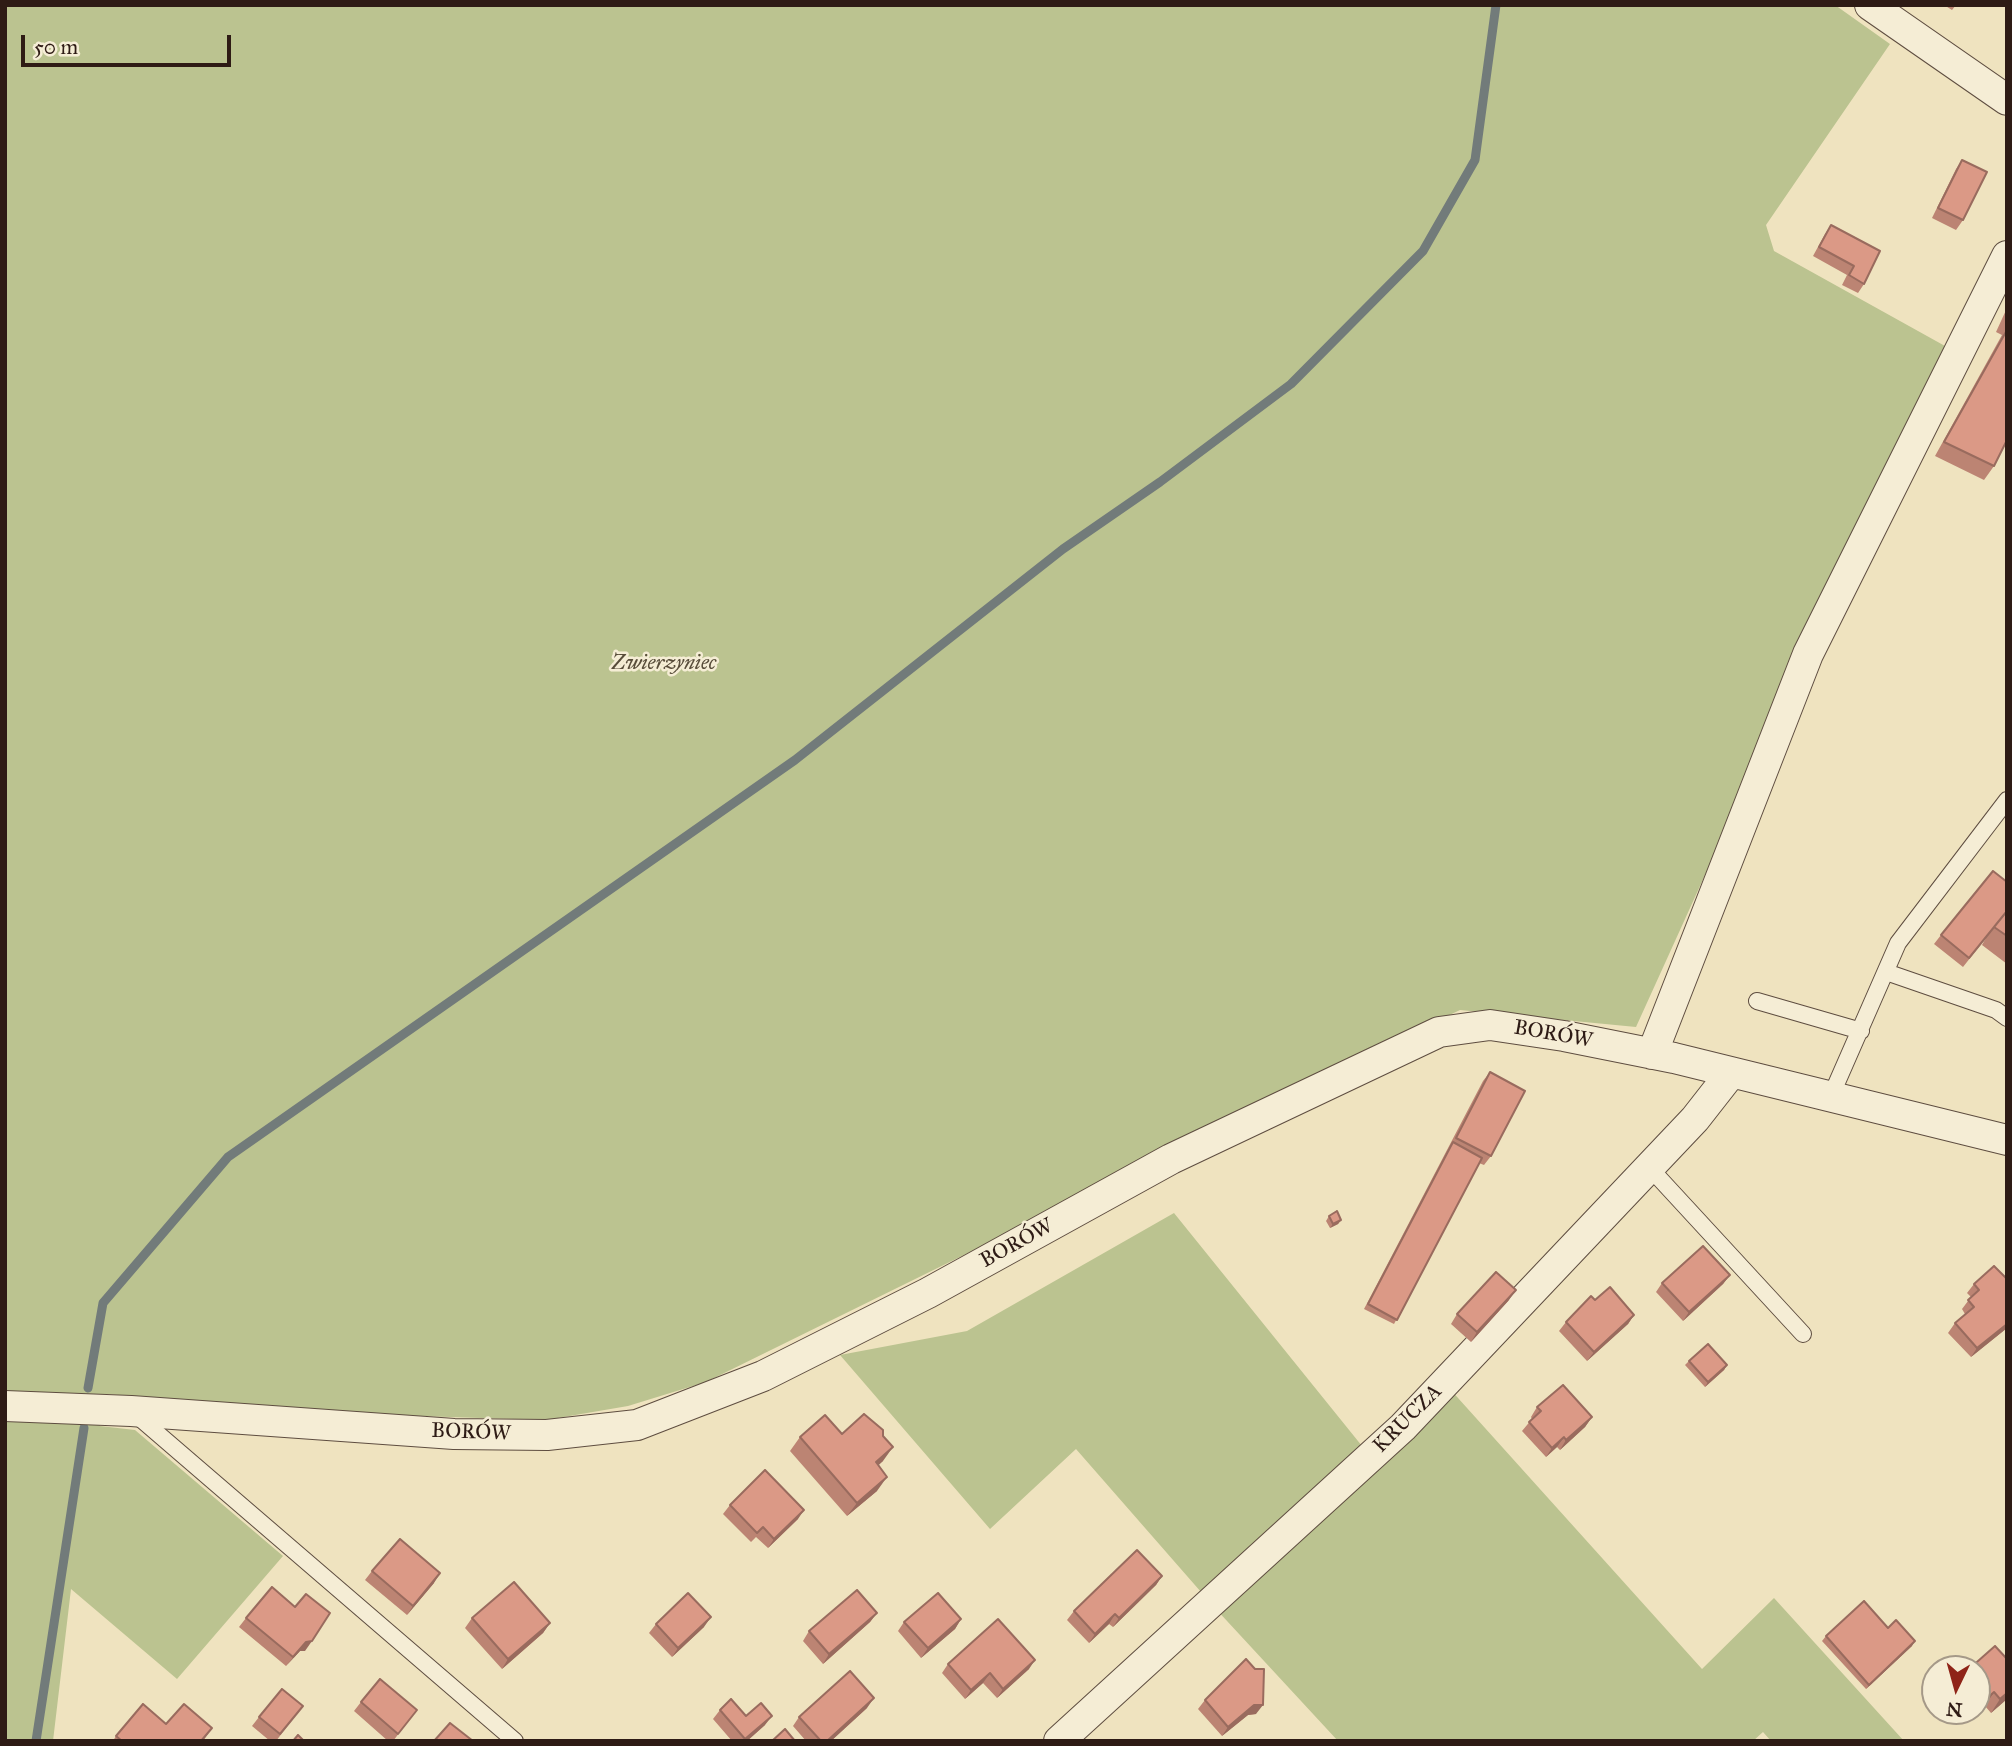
<!DOCTYPE html>
<meta charset="utf-8">
<style>
body{margin:0}
#map{position:relative;width:2012px;height:1746px;overflow:hidden;background:#efe3bf;font-family:"IM FELL Great Primer",serif}
canvas{display:block}
.frame{position:absolute;inset:0;border:7px solid #2e1b15;pointer-events:none}
.north{position:absolute;left:1921px;top:1655px;width:70px;height:70px;box-sizing:border-box;background:#f5edd5;border:2px solid #a59988;border-radius:50%;rotate:185deg;font-size:19px;font-weight:700;line-height:28px;text-align:center;color:#2e1b15}
.north::after{content:'';display:block;margin:auto;width:24px;height:32px;background:#8f2418;clip-path:polygon(50% 0,100% 100%,50% 72%,0 100%)}
.scale{position:absolute;left:21px;top:35px;width:210px;height:32px;box-sizing:border-box;border:4px solid #2e1b15;border-top:0;padding-left:9px;font-size:21px;line-height:24px;white-space:nowrap;color:#2e1b15;-webkit-text-stroke:5px #f5edd5;paint-order:stroke}
</style>
<div id="map">
<canvas width="2012" height="1746"></canvas>
<div class="frame"></div>
<div class="north">N</div>
<div class="scale">50 m</div>
</div>
<script>
const ctx = document.querySelector('canvas').getContext('2d');
ctx.lineJoin = 'round';
function paint(path, color) { ctx.fillStyle = color; ctx.fill(path, 'evenodd'); }
const toPath = rows => new Path2D(rows.map(r => 'M' + r).join(''));
function stroke(path, color, width, dash) { ctx.strokeStyle = color; ctx.lineWidth = width; ctx.lineCap = dash ? 'butt' : 'round'; ctx.setLineDash(dash || []); ctx.stroke(path); }
function write(font, color, halo, rows, align = 'center') {
  ctx.font = font + ' "IM FELL Great Primer",serif'; ctx.lineWidth = 5; ctx.setLineDash([]); ctx.textBaseline = 'middle'; ctx.strokeStyle = halo; ctx.fillStyle = color; for (const [text, x, y, turn = 0] of rows) {
    ctx.save(); ctx.translate(x, y); ctx.rotate((+turn || 0) * Math.PI / 180); ctx.textAlign = isNaN(turn) ? turn : align; if (halo) ctx.strokeText(text, 0, 0); ctx.fillText(text, 0, 0); ctx.restore();
  }
}
paint(toPath([
 [5,5,1835,5,1890,44,1766,225,1774,251,1945,346,1636,1027,1460,1010,1129,1170,1033,1221,706,1382,628,1406,546,1420,385,1415,105,1394,100,1426,135,1430,283,1556,177,1679,71,1589,53,1741,5,1741],
 [1174,1213,1362,1446,1201,1592,1076,1449,990,1529,840,1355,967,1331],
 [1449,1388,1702,1669,1774,1598,1904,1741,1771,1741,1763,1732,1753,1741,1338,1741,1215,1608]
]), '#bbc390');
stroke(toPath([
 [88,1388,103,1303,228,1157,795,760,1063,549,1160,482,1291,384,1423,251,1475,160,1496,5],
 [36,1741,84,1428]
]), '#727b7a', 9);
const lane = toPath([
 [1886,972,1996,1010,2007,1018],
 [1757,1001,1861,1031],
 [1831,1096,1898,943,2007,800],
 [1649,1167,1803,1334],
 [135,1414,515,1741]
]);
const street = toPath([
 [1870,5,2007,100],
 [1652,1054,1808,654,2007,256],
 [5,1406,131,1411,454,1434,547,1435,637,1425,763,1376,928,1293,1171,1159,1439,1032,1490,1025,1564,1036,1674,1058,2007,1140],
 [1059,1741,1403,1427,1695,1119,1731,1073]
]);
stroke(lane, '#5e4d40', 18);
stroke(street, '#5e4d40', 32);
stroke(lane, '#f5edd5', 16);
stroke(street, '#f5edd5', 30);
paint(toPath([
 [1944,5,1956,5,1952,10],
 [1962,160,1963,220,1956,230,1932,218,1956,169],
 [1831,225,1864,284,1858,293,1842,285,1847,275,1813,256,1825,234],
 [2007,308,2007,440,1994,466,1984,480,1935,456,1997,344,2002,335,1996,332],
 [2007,882,2007,964,1982,945,1986,938,1963,967,1934,944,1941,935],
 [1490,1072,1491,1156,1484,1165,1479,1163,1394,1324,1364,1309,1483,1081],
 [1329,1216,1341,1220,1338,1224,1330,1228,1326,1221],
 [1994,1266,2007,1328,1971,1357,1948,1333,1955,1323,1965,1314,1962,1309,1971,1297,1967,1293,1974,1284],
 [1730,1275,1723,1284,1683,1321,1656,1292,1662,1283],
 [1509,1300,1471,1342,1451,1324,1457,1314],
 [1595,1300,1634,1315,1628,1324,1587,1361,1559,1331,1566,1322],
 [1689,1361,1727,1365,1724,1370,1705,1387,1685,1365],
 [1537,1407,1592,1417,1585,1427,1560,1450,1557,1447,1546,1457,1522,1431,1532,1419,1531,1417],
 [800,1437,883,1461,878,1465,877,1491,847,1516,790,1451],
 [730,1505,798,1519,768,1548,756,1537,751,1542,723,1514],
 [372,1571,434,1583,407,1615,365,1580],
 [1162,1576,1156,1585,1113,1627,1109,1624,1089,1643,1067,1620,1074,1611],
 [877,1613,870,1622,823,1664,803,1641,809,1631],
 [246,1618,305,1651,300,1651,286,1666,239,1627],
 [472,1618,550,1623,543,1633,502,1669,465,1628],
 [961,1619,955,1629,921,1658,898,1631,904,1622],
 [656,1624,704,1627,672,1657,649,1633],
 [1888,1628,1912,1646,1866,1689,1822,1641,1826,1636],
 [948,1664,1029,1669,997,1698,983,1683,965,1699,942,1673],
 [1977,1669,2007,1699,1991,1713,1985,1706,1974,1716,1969,1711,1977,1711],
 [1205,1700,1256,1714,1248,1715,1222,1736,1198,1709],
 [361,1702,417,1710,393,1741,388,1741,354,1711],
 [303,1706,276,1741,270,1741,252,1726,259,1717],
 [867,1708,831,1741,806,1741,793,1726,799,1717],
 [720,1710,746,1716,765,1725,747,1741,732,1741,713,1719],
 [166,1724,212,1728,203,1741,113,1741,116,1736]
]), '#bc8473');
paint(toPath([
 [1341,1220,1338,1224,1330,1228,1333,1224],
 [1730,1275,1723,1284,1683,1321,1689,1312],
 [1516,1290,1509,1300,1471,1342,1477,1332],
 [1634,1315,1628,1324,1587,1361,1594,1352],
 [2007,1324,2007,1328,1971,1357,1977,1348],
 [1727,1365,1724,1370,1705,1387,1708,1382],
 [1592,1417,1585,1427,1560,1450,1566,1440],
 [1564,1437,1557,1447,1546,1457,1552,1448],
 [893,1447,883,1461,867,1476,876,1462],
 [887,1477,877,1491,847,1516,857,1503],
 [804,1510,798,1519,768,1548,774,1539],
 [440,1573,434,1583,407,1615,413,1606],
 [1162,1576,1156,1585,1113,1627,1119,1618],
 [877,1613,870,1622,823,1664,829,1654],
 [1115,1614,1109,1624,1089,1643,1095,1634],
 [711,1617,704,1627,672,1657,678,1648],
 [961,1619,955,1629,921,1658,928,1648],
 [550,1623,543,1633,502,1669,508,1659],
 [312,1641,305,1651,300,1651,286,1666,306,1642],
 [1915,1641,1912,1646,1866,1689,1869,1685],
 [1035,1660,1029,1669,997,1698,1003,1689],
 [990,1673,983,1683,965,1699,971,1690],
 [1994,1692,1985,1706,1974,1716,1983,1702],
 [2007,1693,2007,1699,1991,1713,2000,1699],
 [874,1698,867,1708,831,1741,827,1741],
 [1254,1705,1263,1705,1256,1714,1248,1715,1222,1736,1228,1727],
 [772,1716,765,1725,747,1741,744,1741]
]), '#996b5e');
const building = toPath([
 [1962,160,1987,172,1963,220,1938,208,1962,160],
 [1831,225,1880,251,1864,284,1849,275,1854,266,1819,247,1831,225],
 [2007,330,2007,440,1994,466,1944,442,2007,330],
 [1993,871,2007,882,2007,911,1969,958,1941,935,1993,871],
 [2007,911,2007,936,1994,927,2007,911],
 [1490,1072,1525,1091,1491,1156,1456,1138,1490,1072],
 [1453,1142,1482,1158,1397,1320,1368,1304,1453,1142],
 [1337,1211,1341,1220,1333,1224,1329,1216,1337,1211],
 [1703,1246,1730,1275,1689,1312,1662,1283,1703,1246],
 [1994,1266,2007,1279,2007,1324,1977,1348,1955,1323,1974,1307,1968,1300,1979,1290,1974,1284,1994,1266],
 [1496,1272,1516,1290,1477,1332,1457,1314,1496,1272],
 [1610,1287,1634,1315,1594,1352,1566,1322,1591,1296,1595,1300,1610,1287],
 [1708,1344,1727,1365,1708,1382,1689,1361,1708,1344],
 [1563,1385,1592,1417,1566,1440,1564,1437,1552,1448,1529,1422,1541,1411,1537,1407,1563,1385],
 [864,1414,883,1430,883,1436,893,1447,876,1462,887,1477,857,1503,800,1437,825,1415,842,1434,864,1414],
 [765,1470,804,1510,774,1539,763,1527,757,1533,730,1505,765,1470],
 [400,1539,440,1573,413,1606,372,1571,400,1539],
 [1137,1550,1162,1576,1119,1618,1115,1614,1095,1634,1074,1611,1137,1550],
 [514,1582,550,1623,508,1659,472,1618,514,1582],
 [272,1587,295,1607,306,1594,330,1613,312,1641,306,1642,293,1657,246,1618,272,1587],
 [857,1590,877,1613,829,1654,809,1631,857,1590],
 [688,1593,711,1617,678,1648,656,1624,688,1593],
 [938,1593,961,1619,928,1648,904,1622,938,1593],
 [1864,1601,1888,1628,1896,1620,1915,1641,1869,1685,1826,1636,1864,1601],
 [998,1619,1035,1660,1003,1689,990,1673,971,1690,948,1664,998,1619],
 [1995,1646,2007,1659,2007,1693,2000,1699,1994,1692,1983,1702,1977,1695,1977,1669,1969,1669,1995,1646],
 [1246,1659,1255,1669,1264,1669,1263,1705,1254,1705,1228,1727,1205,1700,1246,1659],
 [850,1671,874,1698,827,1741,821,1741,799,1717,850,1671],
 [380,1679,417,1710,398,1734,361,1702,380,1679],
 [282,1689,303,1706,280,1734,259,1717,282,1689],
 [731,1699,746,1716,761,1703,772,1716,745,1739,720,1710,731,1699],
 [143,1704,166,1724,184,1704,212,1728,201,1741,122,1741,116,1736,143,1704],
 [450,1723,473,1741,434,1741,450,1723],
 [785,1729,795,1741,772,1741,785,1729],
 [298,1735,304,1741,293,1741,298,1735]
]);
paint(building, '#db9986');
stroke(building, '#996b5e', 2);
write('italic 21px', '#584d3a', '#f5edd5', [
 ["Zwierzyniec",664,664]
]);
write('21px', '#2e1b15', '#f5edd5', [
 ["BORÓW",1553,1035,10],
 ["BORÓW",1017,1244,-29],
 ["KRUCZA",1408,1419,-45],
 ["BORÓW",471,1433,2]
]);
</script>
